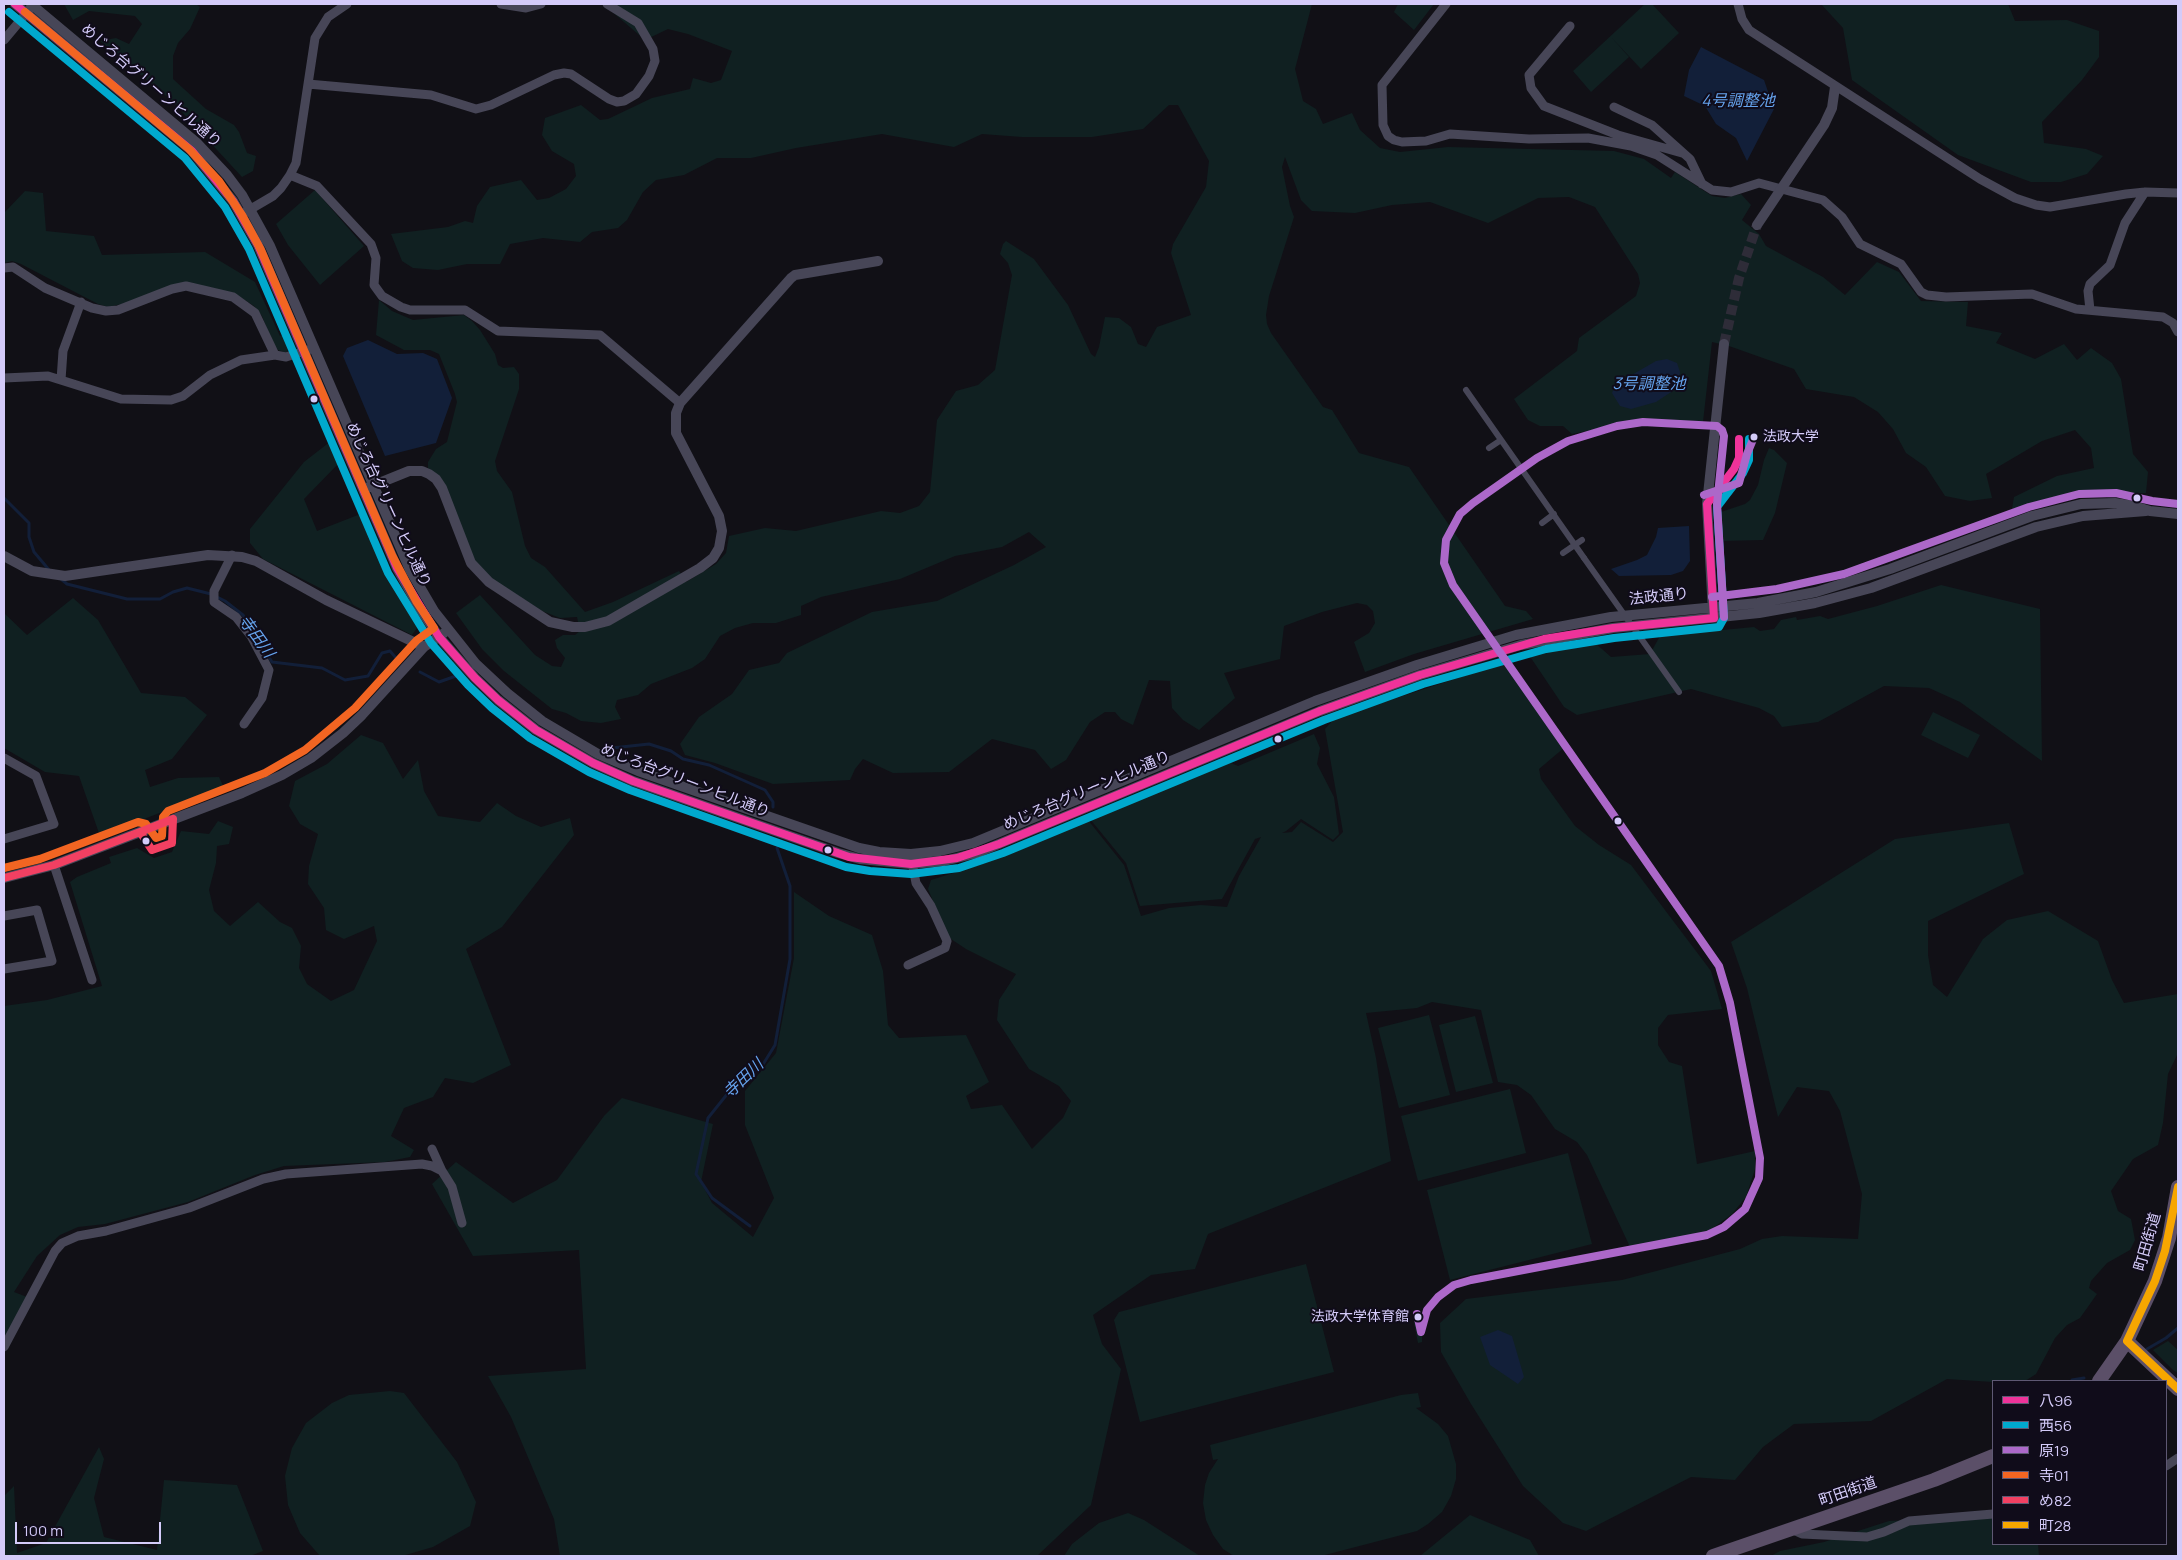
<!DOCTYPE html>
<meta charset="utf-8">
<style>
body{margin:0}
#map{position:relative;width:2182px;height:1560px;overflow:hidden;background:#111016;font-family:Manrope,"Noto Sans JP",sans-serif}
canvas{display:block}
.frame{position:absolute;inset:0;border:5px solid #d4cbf9;pointer-events:none}
.legend{position:absolute;left:1992px;top:1380px;width:175px;height:165px;box-sizing:border-box;background:#100c1a;border:1px solid #5e5873;margin:0;padding:6px 9px;list-style:none;font-size:15px;color:#d4cbf9}
.legend li{display:flex;align-items:center;gap:10px;height:25px}
.legend b{width:25px;border:1px solid #5e5873}
.scale{position:absolute;left:15px;top:1522px;width:146px;height:22px;box-sizing:border-box;border:2px solid #d4cbf9;border-top:0;padding-left:6px;font-size:15px;line-height:18px;white-space:nowrap;color:#d4cbf9;-webkit-text-stroke:4px #100c1a;paint-order:stroke}
</style>
<div id="map">
<canvas width="2182" height="1560"></canvas>
<div class="frame"></div>
<ul class="legend">
<li><b style="height:6px;background:#ef339a"></b>八96</li>
<li><b style="height:6px;background:#00a9ce"></b>西56</li>
<li><b style="height:6px;background:#ac68c9"></b>原19</li>
<li><b style="height:6px;background:#f26522"></b>寺01</li>
<li><b style="height:6px;background:#f24062"></b>め82</li>
<li><b style="height:6px;background:#f7a600"></b>町28</li>
</ul>
<div class="scale">100 m</div>
</div>
<script>
const ctx = document.querySelector('canvas').getContext('2d');
ctx.lineJoin = 'round';
function paint(path, color) { ctx.fillStyle = color; ctx.fill(path, 'evenodd'); }
const toPath = rows => new Path2D(rows.map(r => 'M' + r).join(''));
function stroke(path, color, width, dash) { ctx.strokeStyle = color; ctx.lineWidth = width; ctx.lineCap = dash ? 'butt' : 'round'; ctx.setLineDash(dash || []); ctx.stroke(path); }
function write(font, color, halo, rows, align = 'center') {
  ctx.font = font + ' Manrope,"Noto Sans JP",sans-serif'; ctx.lineWidth = 4; ctx.setLineDash([]); ctx.textBaseline = 'middle'; ctx.strokeStyle = halo; ctx.fillStyle = color; for (const [text, x, y, turn = 0] of rows) {
    ctx.save(); ctx.translate(x, y); ctx.rotate((+turn || 0) * Math.PI / 180); ctx.textAlign = isNaN(turn) ? turn : align; if (halo) ctx.strokeText(text, 0, 0); ctx.fillText(text, 0, 0); ctx.restore();
  }
}
paint(toPath([
 [64,4,196,4,200,7,190,29,178,43,173,56,173,79,206,109,234,125,239,132,247,153,256,156,253,171,242,177,171,100,100,41,116,38,129,44,142,24,135,16,89,11,73,20],
 [603,4,1312,4,1295,69,1303,101,1316,109,1323,124,1352,113,1360,130,1380,148,1400,152,1448,147,1614,151,1644,159,1671,178,1675,172,1712,196,1725,198,1741,194,1751,205,1742,220,1759,234,1766,246,1823,277,1845,295,1877,262,1899,272,1921,301,1968,302,1966,326,2002,333,1996,343,2035,359,2064,344,2077,360,2091,348,2112,363,2121,379,2133,454,2148,472,2146,493,2081,495,2012,509,2014,497,2057,476,2094,468,2091,448,2075,430,2042,441,1986,474,1992,498,1970,501,1945,496,1926,467,1906,453,1893,429,1878,412,1854,397,1806,389,1794,369,1729,346,1712,342,1703,422,1699,424,1659,421,1626,423,1572,434,1563,426,1540,426,1528,420,1514,399,1577,351,1579,338,1636,296,1640,283,1638,274,1595,207,1569,197,1538,198,1488,223,1430,202,1392,205,1355,213,1312,211,1301,200,1285,157,1282,167,1290,206,1294,217,1269,296,1266,315,1267,324,1271,333,1323,407,1332,410,1359,453,1409,467,1505,606,1526,611,1533,619,1414,654,1365,672,1354,642,1369,633,1375,623,1373,611,1367,605,1357,603,1322,612,1284,626,1280,659,1224,673,1235,698,1199,730,1183,720,1172,708,1170,681,1149,680,1133,725,1121,719,1115,712,1105,712,1090,722,1066,760,1051,769,1035,750,992,739,949,772,893,773,863,759,855,769,850,780,773,784,715,763,685,755,680,744,699,717,732,694,749,670,779,663,787,653,872,612,937,601,1014,565,1046,547,1029,532,1002,547,955,556,900,579,821,597,801,606,801,615,776,623,753,623,735,628,720,636,705,659,692,668,651,684,638,695,617,700,615,707,621,719,601,723,581,721,566,713,552,709,504,671,482,649,456,613,480,595,535,655,552,666,561,667,565,658,557,648,555,640,563,635,575,635,580,631,577,617,560,618,542,611,484,574,473,560,438,476,428,468,428,462,436,449,447,442,457,402,455,394,439,354,430,350,404,350,376,335,379,300,392,311,413,320,464,315,472,321,480,330,495,354,498,365,503,368,514,367,519,374,519,389,495,461,497,471,512,492,525,546,531,558,545,567,585,612,613,602,679,571,686,582,716,564,726,553,729,536,765,528,796,531,881,511,900,513,919,506,930,492,937,420,956,391,978,385,995,370,1012,275,1008,263,1000,254,1003,244,1006,241,1034,259,1068,305,1091,354,1095,357,1099,347,1105,317,1119,318,1131,327,1138,344,1146,347,1157,327,1191,315,1171,253,1173,244,1206,187,1209,161,1178,105,1169,105,1143,129,1092,137,1022,137,982,134,954,147,882,134,796,148,751,158,717,158,684,175,656,180,643,192,627,220,618,228,592,232,580,242,543,238,510,244,500,264,467,264,438,270,413,268,402,261,391,234,448,227,465,221,473,223,477,206,490,187,521,180,537,200,549,198,566,189,576,176,574,164,552,151,542,135,545,118,581,105,600,120,608,119,652,98,690,89,693,78,711,83,721,80,732,51,688,34,668,29,645,40],
 [1398,4,1434,4,1414,30,1394,12],
 [1645,4,1652,4,1679,33,1641,69,1611,37,1629,57,1591,92,1573,71],
 [1821,4,2008,4,2015,21,2067,20,2099,31,2099,57,2082,80,2042,122,2044,143,2086,149,2103,156,2087,174,2061,182,2031,182,1958,155,1852,80,1843,28],
 [315,190,364,246,320,285,288,245,276,224],
 [25,191,43,193,46,231,94,236,102,255,205,252,255,282,280,336,286,334,289,346,287,353,278,350,273,344,262,316,254,306,234,293,183,283,131,302,108,307,98,304,21,264,12,261,4,263,4,213],
 [331,441,340,462,304,499,317,531,363,513,390,576,419,625,412,635,263,559,250,543,250,529,304,462],
 [1769,448,1774,450,1787,463,1775,513,1763,540,1720,541,1719,515,1721,512,1745,504,1750,500,1758,485,1764,460],
 [1941,585,2040,609,2042,761,1960,702,1929,688,1884,686,1818,722,1782,727,1774,716,1759,708,1691,689,1577,715,1564,707,1529,655,1594,642,1611,657,1650,654,1660,636,1754,627,1760,631,1774,629,1781,620,1796,617,1797,620,1820,616,1828,619,1877,606],
 [73,598,98,620,141,693,185,697,207,715,172,759,145,770,150,787,178,778,219,777,224,788,100,836,79,776,45,772,4,748,4,613,27,635],
 [1504,663,1565,747,1539,769,1541,779,1549,790,1575,826,1599,845,1631,865,1711,971,1722,1009,1668,1015,1658,1028,1658,1045,1669,1062,1682,1066,1697,1164,1755,1151,1755,1169,1746,1197,1732,1214,1709,1231,1631,1249,1587,1155,1577,1142,1555,1129,1531,1095,1517,1085,1498,1082,1481,1010,1432,1002,1417,1008,1366,1013,1376,1058,1391,1161,1208,1234,1195,1269,1151,1275,1093,1315,1102,1344,1121,1369,1091,1505,1037,1556,560,1556,554,1519,511,1417,488,1376,586,1369,579,1250,473,1256,432,1184,456,1162,513,1203,557,1180,604,1116,622,1098,713,1124,701,1182,712,1203,753,1237,774,1198,745,1125,745,1091,776,1053,794,958,794,892,829,916,872,935,883,971,888,1025,899,1038,966,1035,989,1082,966,1096,971,1109,1002,1105,1032,1149,1063,1118,1071,1101,1059,1086,1029,1069,997,1020,999,1000,1016,974,966,949,948,937,928,889,931,880,988,862,1088,820,1124,865,1141,916,1169,908,1201,905,1227,907,1239,876,1261,837,1255,839,1222,899,1140,906,1126,863,1090,819,1226,761,1238,766,1314,734,1320,748,1317,764,1334,797,1339,834,1333,840,1301,819,1286,831,1282,833,1292,832,1301,822,1333,842,1343,832,1325,729,1335,718],
 [1933,712,1980,735,1968,758,1921,735],
 [361,735,383,743,403,779,418,760,424,791,438,816,480,822,497,803,516,816,541,827,570,818,574,835,502,927,466,949,511,1065,473,1083,445,1078,433,1097,404,1108,391,1136,414,1150,410,1157,385,1162,284,1166,255,1175,188,1202,105,1224,78,1227,60,1235,37,1256,14,1292,27,1297,4,1339,4,1006,47,1000,102,986,70,882,77,877,111,863,109,857,137,848,154,858,172,852,181,831,209,834,218,821,233,827,229,844,217,846,216,863,209,890,214,911,230,926,258,902,280,922,292,928,301,946,299,968,307,984,331,1001,354,990,377,941,374,926,344,939,326,930,324,908,308,884,309,866,318,834,300,824,289,806,295,781,327,764],
 [2009,823,2024,874,1928,921,1928,955,1933,985,1947,997,1983,939,2007,920,2048,911,2098,941,2112,980,2124,1003,2178,994,2178,1053,2168,1074,2163,1123,2158,1145,2133,1159,2111,1191,2118,1211,2131,1219,2135,1240,2130,1250,2107,1263,2091,1281,2089,1288,2097,1294,2080,1318,2067,1325,2055,1338,2036,1374,2025,1381,1993,1382,1947,1379,1871,1421,1794,1424,1763,1447,1735,1480,1691,1477,1586,1531,1563,1523,1523,1486,1471,1404,1441,1352,1440,1323,1466,1299,1622,1280,1740,1249,1762,1239,1782,1236,1858,1239,1862,1194,1840,1111,1829,1091,1797,1087,1778,1117,1747,988,1731,942,1895,839],
 [1429,1015,1450,1095,1399,1108,1378,1028],
 [1475,1016,1493,1083,1456,1092,1439,1025],
 [1510,1089,1526,1153,1418,1181,1401,1116],
 [1568,1153,1592,1244,1450,1280,1427,1190],
 [1306,1264,1334,1372,1140,1422,1114,1320,1119,1312],
 [1426,1317,1422,1333,1422,1342,1418,1343,1414,1323,1418,1319],
 [2168,1341,2178,1350,2178,1373,2173,1370,2153,1350],
 [390,1391,404,1393,457,1462,476,1502,470,1526,433,1547,402,1556,320,1556,300,1533,288,1505,285,1476,292,1448,306,1423,332,1403,349,1395],
 [1418,1393,1421,1407,1416,1408,1438,1424,1448,1436,1456,1464,1456,1479,1451,1496,1442,1512,1428,1524,1417,1531,1321,1556,1234,1556,1223,1549,1213,1535,1206,1520,1203,1503,1205,1485,1209,1473,1218,1459,1213,1460,1210,1445,1401,1395],
 [99,1447,104,1459,94,1498,104,1537,157,1550,164,1480,237,1485,263,1551,250,1556,4,1556,4,1496,14,1486,17,1553,46,1543],
 [1128,1513,1144,1520,1200,1556,1064,1556,1072,1544,1099,1523],
 [1470,1515,1530,1540,1539,1556,1420,1556],
 [1993,1517,1993,1544,2038,1544,2039,1556,1771,1556,1780,1551,1824,1542,1889,1521]
]), '#102021');
paint(toPath([
 [1701,47,1764,80,1774,109,1747,161,1736,138,1716,124,1705,106,1684,96,1689,70],
 [368,340,397,354,423,353,437,359,452,398,436,443,385,456,343,356,347,348],
 [1667,359,1677,363,1680,372,1677,388,1656,402,1631,409,1620,406,1612,393,1616,384,1656,361],
 [1689,526,1690,561,1683,571,1671,575,1619,576,1611,569,1637,560,1647,555,1656,537,1658,528],
 [1498,1330,1512,1336,1524,1377,1518,1384,1490,1365,1480,1337]
]), '#121f39');
stroke(toPath([
 [4,498,29,523,29,537,34,552,50,571],
 [61,579,67,584,127,599,160,599,173,592,187,588,211,594,225,601,243,615,272,662,322,668,345,680,368,676,382,653,390,651,396,658],
 [420,672,439,682,456,676],
 [612,748,649,744,671,751,683,759,709,765,765,790,773,802,773,807],
 [750,1226,712,1198,696,1174,708,1118,728,1093,762,1066,775,1045,790,959,790,886,777,848],
 [2147,1349,2166,1338,2178,1328],
 [2072,1380,2084,1378]
]), '#121f39', 3);
stroke(toPath([
 [1724,344,1739,278,1757,225]
]), '#2e2c38', 10, [10, 5]);
stroke(toPath([
 [1466,390,1584,558],
 [1489,448,1501,440],
 [1542,523,1554,514],
 [1563,553,1582,540]
]), '#474657', 6);
stroke(toPath([
 [501,4,526,8,541,4],
 [1446,4,1382,85,1383,125,1388,136,1394,140,1402,142,1426,141,1450,134,1529,139,1588,138,1631,146,1657,155,1712,190,1731,192,1759,183,1823,200,1842,217,1860,244,1901,264,1921,292,1927,295,1946,297,2032,294,2076,309,2163,317,2173,323,2178,332],
 [1738,4,1742,19,1749,30,1980,179,2015,198,2036,205,2050,207,2126,194,2145,192,2178,193],
 [1570,26,1529,75,1531,88,1544,106,1618,135,1682,153],
 [4,40,30,9],
 [308,84,431,95,476,109,491,105,554,75,564,73,571,74,609,99,617,102,624,101,636,94,649,76,655,61,653,49,638,23,607,4],
 [1614,107,1652,125,1690,159,1702,184],
 [290,175,317,186,371,244,376,258,374,285,382,296,401,307,410,310,465,310,498,331,600,335,680,403],
 [244,213,273,196,281,188,290,175,296,163,315,38,328,17,347,4],
 [4,268,13,267,45,288,92,308,106,311,118,310,172,289,186,286,233,297,255,313,275,355,286,357,314,348],
 [2090,310,2088,291,2090,284,2110,265,2125,223,2145,192],
 [4,378,48,376,121,399,171,400,183,396,210,375,241,360,275,355],
 [61,380,63,351,81,302],
 [232,555,214,591,214,602,236,617,251,636,269,670,262,698,244,724],
 [4,758,36,776,54,824,4,839],
 [54,865,92,980],
 [4,916,37,910,52,961,4,969],
 [908,965,945,948,947,941,931,906,916,883,911,857],
 [432,1149,442,1171],
 [4,1347,55,1251,62,1243,78,1236,106,1231,189,1208,263,1179,286,1174,422,1164,432,1166,442,1171,452,1187,462,1223],
 [2166,1466,2178,1458],
 [1791,1529,1802,1534,1867,1537,1884,1532,1909,1521,1993,1514]
]), '#474657', 9);
stroke(toPath([
 [15,4,192,151,233,201,258,245,397,568,419,607,439,637,475,678,498,700,536,730,593,763,633,781,838,853,860,859,911,864,944,861,977,853,1320,711,1420,675,1521,645,1613,628,1759,613,1815,603,1871,588,2036,527,2083,516,2146,511],
 [31,4,196,142,227,175,242,195,270,246,410,570,434,611,476,664,507,693,542,721,598,754,638,771,859,848,879,852,911,854,940,851,973,843,1315,701,1417,665,1516,635,1611,617,1758,603,1816,592,1890,569,2032,516,2081,504,2115,503,2134,506,2150,511,2178,514],
 [1757,225,1824,125,1832,108,1835,87],
 [367,488,409,471,422,471,429,474,436,479,442,488,471,563,489,582,550,622,573,627,585,627,608,621,700,568,713,558,719,548,722,531,719,516,676,433,676,413,680,403,791,278,795,275,878,261],
 [4,556,32,571,65,576,208,555,242,557,256,561,326,600,424,647],
 [1713,612,1707,504,1724,344],
 [4,878,54,865,242,793,282,775,311,758,343,733,362,715,424,647,444,633]
]), '#474657', 10);
stroke(toPath([
 [2127,1341,2178,1389],
 [2099,1381,2127,1341,2155,1281,2169,1238,2178,1187],
 [1713,1556,1934,1480,1993,1456]
]), '#5b4f68', 14);
stroke(toPath([
 [1584,558,1679,692]
]), '#474657', 6);
stroke(toPath([
 [15,4,192,151,233,201,258,245,397,568,439,637,475,678,498,700,536,730,593,763,633,781,849,857,911,864,957,858,999,844,1320,711,1420,675,1544,639,1613,628,1714,618,1707,504,1734,469,1739,458,1739,439]
]), '#ef339a', 8);
stroke(toPath([
 [9,12,185,158,225,207,249,249,388,573,431,643,468,685,492,708,530,738,589,772,630,790,846,867,870,871,911,874,959,868,1003,853,1324,720,1423,684,1546,649,1614,638,1719,627,1724,618,1717,507,1743,473,1749,460,1749,439]
]), '#00a9ce', 8);
stroke(toPath([
 [1704,495,1739,483,1747,454,1754,437],
 [1712,597,1777,589,1844,574,2029,507,2079,494,2116,493,2152,501,2178,504],
 [1417,1314,1421,1332,1427,1310,1438,1297,1454,1285,1471,1280,1707,1235,1724,1227,1745,1209,1759,1178,1760,1158,1730,1003,1719,966,1453,585,1444,563,1446,540,1460,514,1473,503,1537,458,1568,441,1617,426,1643,422,1717,426,1722,430,1724,436,1717,504,1724,617]
]), '#ac68c9', 8);
stroke(toPath([
 [4,868,40,859,138,822,146,824,156,838,162,836,163,817,168,811,265,773,305,750,355,708,417,640,434,628,416,601,392,555,261,250,242,215,219,181,189,149,25,12]
]), '#f26522', 8);
stroke(toPath([
 [173,819,172,843,152,850,140,832,173,819],
 [4,878,54,865,140,832]
]), '#f24062', 8);
stroke(toPath([
 [2178,1187,2165,1251,2155,1281,2127,1341,2178,1389]
]), '#f7a600', 8);
for (const [x, y, r, color] of [
 [314,399,4.5,"#d4cbf9"],
 [1754,437,4.5,"#d4cbf9"],
 [2137,498,4.5,"#d4cbf9"],
 [1278,739,4.5,"#d4cbf9"],
 [1618,821,4.5,"#d4cbf9"],
 [146,841,4.5,"#d4cbf9"],
 [828,850,4.5,"#d4cbf9"],
 [1418,1317,4.5,"#d4cbf9"]
]) { const dot = new Path2D(); dot.arc(x, y, r, 0, 2 * Math.PI); ctx.fillStyle = color; ctx.fill(dot); stroke(dot, '#100c1a', 2); }
write('14px', '#d4cbf9', '#100c1a', [
 ["法政大学",1763,437],
 ["法政大学体育館",1409,1317,"right"]
], 'left');
write('15px', '#d4cbf9', '#100c1a', [
 ["めじろ台グリーンヒル通り",151,86,41],
 ["めじろ台グリーンヒル通り",388,505,65],
 ["法政通り",1659,597,-6],
 ["めじろ台グリーンヒル通り",685,781,21],
 ["めじろ台グリーンヒル通り",1087,791,-23],
 ["町田街道",2148,1242,-74],
 ["町田街道",1848,1492,-19]
]);
write('italic 16px', '#65a3ed', '#100c1a', [
 ["4号調整池",1738,102],
 ["3号調整池",1649,385],
 ["寺田川",256,637,54],
 ["寺田川",744,1079,-44]
]);
</script>
